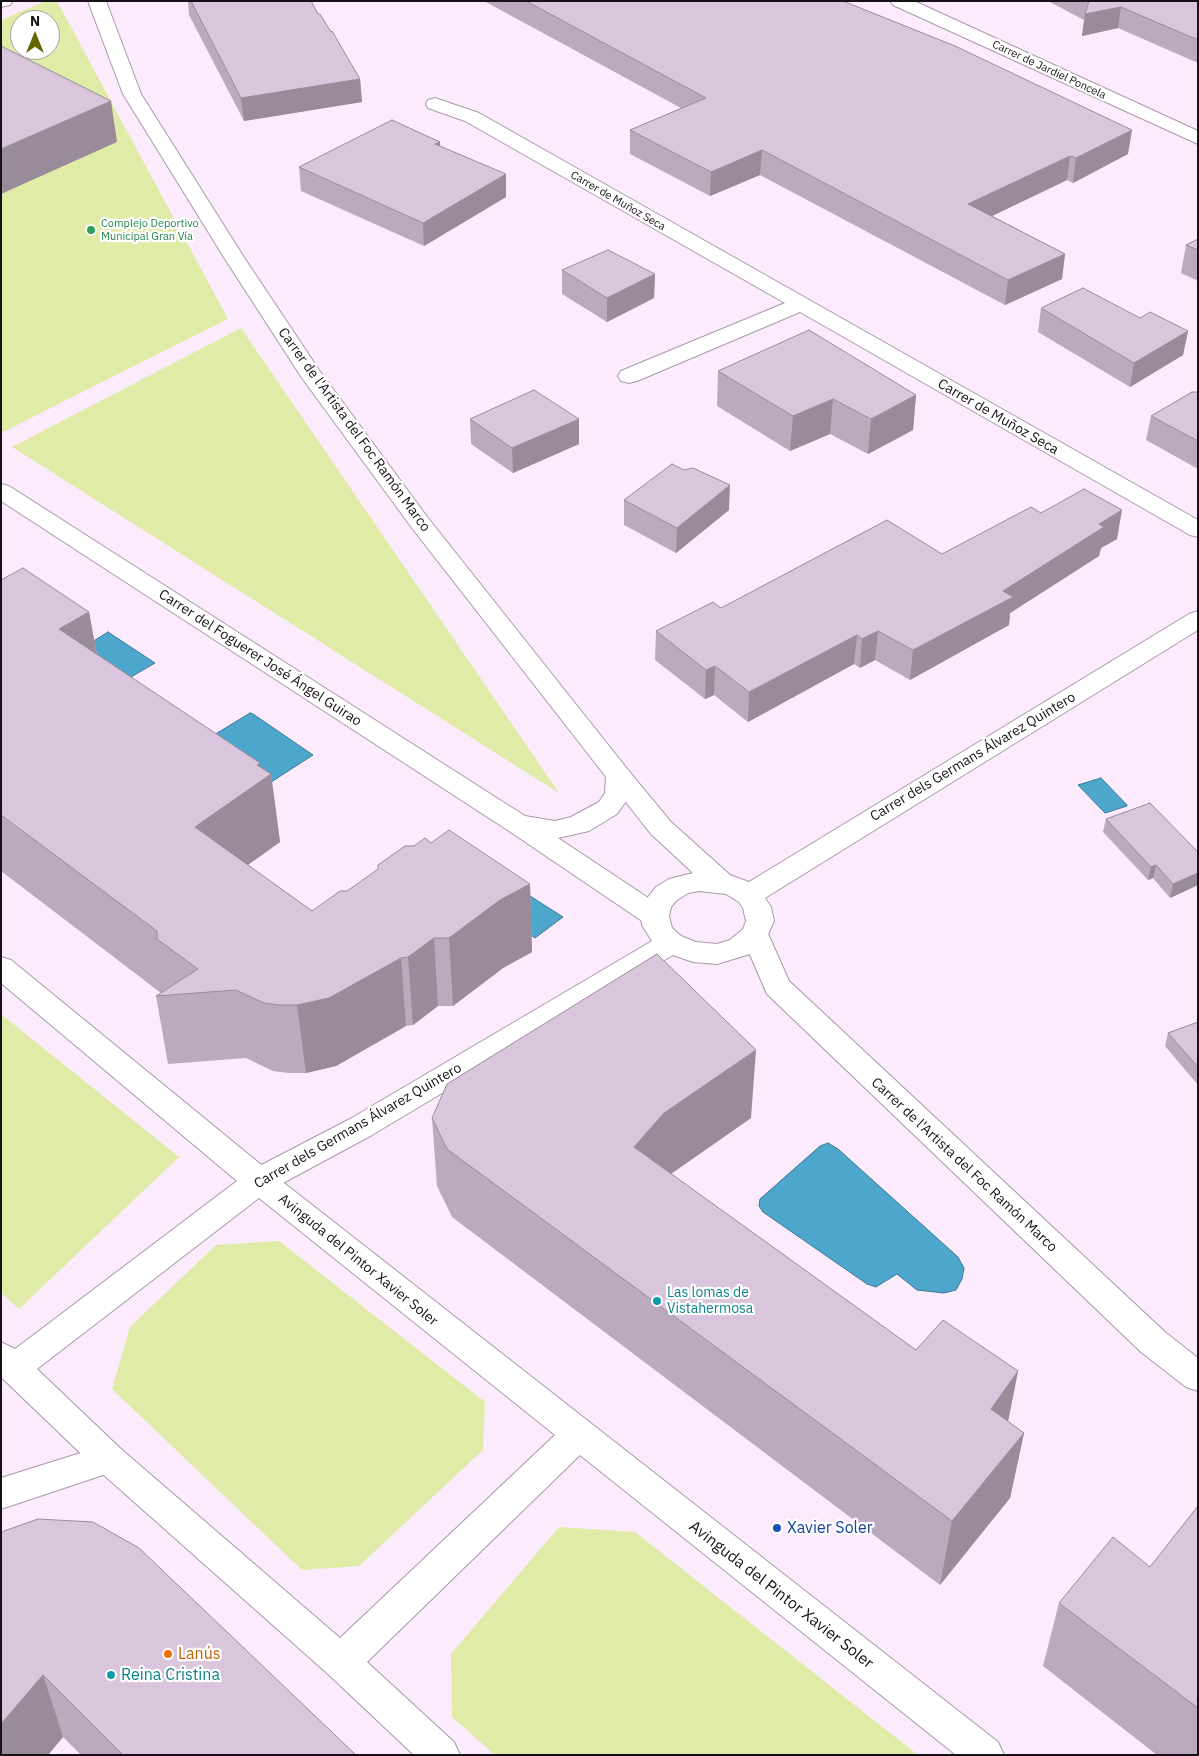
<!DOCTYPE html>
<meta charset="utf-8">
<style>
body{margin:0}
#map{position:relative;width:1199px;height:1756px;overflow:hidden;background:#fcebfd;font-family:"IBM Plex Sans",sans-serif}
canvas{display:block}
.frame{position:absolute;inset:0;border:2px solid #181018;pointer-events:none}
.north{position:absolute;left:10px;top:10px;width:50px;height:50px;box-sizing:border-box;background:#fff;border:1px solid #a39fa3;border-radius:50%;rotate:0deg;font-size:14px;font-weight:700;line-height:20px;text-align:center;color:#181018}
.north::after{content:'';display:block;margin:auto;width:18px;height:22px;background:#656500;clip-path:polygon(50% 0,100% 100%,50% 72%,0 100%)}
</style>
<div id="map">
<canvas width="1199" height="1756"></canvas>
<div class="frame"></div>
<div class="north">N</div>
</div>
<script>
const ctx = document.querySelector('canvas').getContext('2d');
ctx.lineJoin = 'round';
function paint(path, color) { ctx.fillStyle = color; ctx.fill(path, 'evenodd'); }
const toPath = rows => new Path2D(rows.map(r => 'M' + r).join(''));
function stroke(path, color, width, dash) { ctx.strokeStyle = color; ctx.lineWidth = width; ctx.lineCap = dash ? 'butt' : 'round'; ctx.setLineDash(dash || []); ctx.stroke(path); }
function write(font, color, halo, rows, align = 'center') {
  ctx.font = font + ' "IBM Plex Sans",sans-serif'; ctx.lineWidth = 4.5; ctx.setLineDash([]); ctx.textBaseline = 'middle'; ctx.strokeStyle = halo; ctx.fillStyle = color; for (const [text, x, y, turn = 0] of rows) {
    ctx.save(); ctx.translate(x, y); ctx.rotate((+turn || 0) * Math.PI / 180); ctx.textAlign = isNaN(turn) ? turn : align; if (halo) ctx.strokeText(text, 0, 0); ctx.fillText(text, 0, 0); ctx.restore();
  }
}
paint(toPath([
 [46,1,57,1,228,319,1,433,1,20],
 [20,20,50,20,50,50,20,50],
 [241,328,559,793,12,447],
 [1,1014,179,1157,19,1309,1,1293],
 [279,1241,485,1402,483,1450,359,1566,302,1570,112,1389,130,1327,216,1245],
 [559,1527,635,1532,918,1755,495,1755,452,1717,451,1654]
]), '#dfeba6');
const water = toPath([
 [108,632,155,663,131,677,84,647,108,632],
 [250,713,253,714,313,755,265,786,204,741,250,713],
 [1101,778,1127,805,1127,806,1105,813,1078,785,1101,778],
 [505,880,563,917,535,938,477,898,505,880],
 [828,1143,838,1149,958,1257,964,1268,962,1279,956,1290,944,1293,917,1290,897,1274,876,1287,867,1284,763,1212,759,1206,760,1199,820,1146,828,1143]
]);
paint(water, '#4da6cc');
stroke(water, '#3d7996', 1);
const street = toPath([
 [1,1,13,1,10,5,1,7,1,1],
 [890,1,914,1,1198,131,1198,144,893,5,890,1],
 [435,98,479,113,1198,520,1198,537,1190,535,800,312,637,381,629,383,621,381,618,376,621,371,785,303,465,121,428,108,426,104,428,100,435,98],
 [1,484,9,486,525,816,555,821,571,817,599,802,605,793,606,776,610,770,619,767,628,770,632,776,631,794,617,814,589,831,558,838,665,909,669,916,665,923,655,926,645,923,509,831,1,501,1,484],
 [755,924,765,927,789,981,1165,1332,1198,1358,1198,1391,1186,1387,1141,1352,767,994,741,934,745,927,755,924]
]);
const secondary = toPath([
 [88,1,106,1,141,94,245,259,319,370,428,518,628,770,671,822,730,875,749,882,1189,614,1198,611,1198,630,765,898,771,907,774,921,765,941,750,954,717,964,693,962,673,955,372,1135,270,1190,259,1193,248,1190,244,1181,248,1172,350,1119,652,941,642,925,641,916,648,897,656,887,669,879,693,873,651,834,610,782,412,528,302,378,225,259,123,94,88,1],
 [699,891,726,894,739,902,743,908,746,921,743,929,730,940,717,944,696,942,681,936,672,928,669,916,671,907,676,901,688,893,699,891],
 [109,1444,121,1449,126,1459,121,1469,1,1509,1,1478,109,1444]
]);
const primary = toPath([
 [1,957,11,960,270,1172,998,1742,1004,1755,956,1755,580,1455,367,1662,454,1742,460,1755,414,1755,328,1674,97,1469,1,1377,1,1342,15,1349,237,1181,1,983,1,957],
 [259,1198,555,1435,340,1638,121,1449,37,1369,259,1198]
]);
stroke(street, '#ab97ac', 2);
stroke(secondary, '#ab97ac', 2);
stroke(primary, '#ab97ac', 2);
paint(street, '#fff');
paint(secondary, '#fff');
paint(primary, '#fff');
paint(toPath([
 [188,1,311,1,318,14,360,79,362,102,244,121,189,15],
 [484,1,843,1,1128,154,1073,183,1067,180,992,216,1065,254,1062,279,1005,305,760,175,710,196,630,154,630,130,681,108],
 [1048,1,1198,1,1198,63,1118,28,1082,36,1084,20],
 [440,142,440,147,506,197,424,246,301,191,299,167],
 [1198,239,1198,281,1181,273,1186,245],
 [562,270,655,274,654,298,607,322,562,294],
 [1041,308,1140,318,1188,331,1183,355,1130,387,1038,332],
 [718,371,916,395,913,430,868,454,830,434,790,451,717,406],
 [1198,392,1198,469,1146,440,1151,416],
 [470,419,579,444,513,473,471,444],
 [624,500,729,510,676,553,624,525],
 [1041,513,1117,539,1101,548,1099,556,1010,613,1009,625,910,680,875,660,860,668,854,664,748,722,714,695,705,699,655,660,656,631,721,608,942,554],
 [1,580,89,612,97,654,271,774,280,842,248,865,312,911,347,891,360,882,414,846,431,843,530,884,532,952,503,968,453,1006,438,1006,413,1025,406,1026,336,1066,306,1073,289,1073,273,1071,246,1058,168,1064,156,996,161,993,1,871],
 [1106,819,1198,852,1198,885,1170,898,1153,878,1148,880,1103,832],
 [1198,1022,1198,1085,1165,1046,1168,1033],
 [432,1118,751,1118,671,1174,916,1350,1018,1371,1008,1421,1024,1433,1010,1498,940,1585,452,1217,437,1186],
 [1198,1506,1198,1755,1157,1755,1043,1666,1059,1603,1150,1567],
 [1,1533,356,1755,81,1755,63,1737,48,1755,1,1755]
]), '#bbaabd');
paint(toPath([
 [1121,7,1118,28,1082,36,1085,14],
 [360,79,362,102,244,121,241,98],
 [111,101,117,142,1,194,1,149],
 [1132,130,1128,154,1073,183,1076,158],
 [440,142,441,165,435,144],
 [762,150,760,175,710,196,711,172],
 [1070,156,1067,180,965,229,968,204],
 [506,174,506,197,424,246,423,223],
 [1065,254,1062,279,1005,305,1008,280],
 [655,274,654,298,607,322,607,298],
 [1188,331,1183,355,1130,387,1134,363],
 [916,395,913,430,868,454,871,419],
 [833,399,830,434,790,451,793,416],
 [579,419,579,444,513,473,512,448],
 [730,485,729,510,676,553,677,528],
 [1122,510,1117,539,1101,548,1099,556,1010,613,1009,625,910,680,913,650,1003,591,1099,524],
 [89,612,101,679,59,629],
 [878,631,875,660,860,668,862,639],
 [857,635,854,664,748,722,749,692],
 [715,666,714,695,705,699,706,670],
 [260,763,263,780,271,774,280,842,205,895,195,827,257,765],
 [1156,865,1153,878,1148,880,1151,867],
 [1198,873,1198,885,1170,898,1173,884],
 [530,884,532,952,503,968,453,1006,449,938,500,900],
 [434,938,438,1006,413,1025,408,957],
 [401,958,406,1026,336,1066,306,1073,297,1005],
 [756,1050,751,1118,662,1180,634,1147,664,1113],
 [1018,1371,1005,1437,991,1409],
 [1024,1433,1010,1498,940,1585,952,1521],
 [43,1675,63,1737,48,1755,1,1755,1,1724]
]), '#998b9a');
const building = toPath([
 [191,1,311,1,318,14,320,14,331,32,332,31,360,79,241,98,191,1],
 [526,1,843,1,955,46,1132,130,1076,158,1070,156,968,204,1065,254,1008,280,762,150,711,172,630,130,706,98,526,1],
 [1089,1,1198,1,1198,40,1121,7,1085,14,1089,1],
 [1,46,111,101,1,149,1,46],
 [392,120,440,142,435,144,506,174,423,223,299,167,392,120],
 [1198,239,1198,250,1186,245,1198,239],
 [608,250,655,274,607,298,562,270,608,250],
 [1083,288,1140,318,1150,312,1188,331,1134,363,1041,308,1083,288],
 [809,330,916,395,871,419,833,399,793,416,718,371,809,330],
 [534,390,579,419,512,448,470,419,534,390],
 [1192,392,1198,392,1198,441,1151,416,1192,392],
 [672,464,684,470,693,468,730,485,677,528,624,500,672,464],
 [1084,489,1122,510,1099,524,1104,527,1003,591,1013,597,913,650,878,631,862,639,857,635,749,692,715,666,706,670,656,631,713,602,721,608,887,520,942,554,1031,507,1041,513,1084,489],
 [23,568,89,612,59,629,260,763,257,765,271,774,195,827,312,911,340,891,347,891,360,882,378,869,378,865,405,846,414,846,425,838,431,843,449,830,530,884,500,900,449,938,434,938,408,957,401,958,329,998,297,1005,280,1005,264,1003,236,990,156,996,198,969,157,939,157,931,1,815,1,580,23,568],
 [1150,803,1198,852,1198,873,1173,884,1156,865,1151,867,1106,819,1150,803],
 [657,954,756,1050,664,1113,634,1147,916,1350,943,1320,1018,1371,991,1409,1024,1433,952,1521,447,1149,432,1118,447,1084,657,954],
 [1198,1022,1198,1067,1168,1033,1198,1022],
 [1198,1506,1198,1708,1059,1603,1113,1537,1150,1567,1198,1506],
 [38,1519,93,1522,139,1548,356,1755,123,1755,43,1675,1,1724,1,1533,4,1531,38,1519]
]);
paint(building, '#dac6dc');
stroke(building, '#998b9a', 1);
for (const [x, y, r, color] of [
 [91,230,5,"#2e9e5b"],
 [657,1301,5,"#0f9aa8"],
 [777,1528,5,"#1a4fb4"],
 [168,1654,5,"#e8710a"],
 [111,1675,5,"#0f9aa8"]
]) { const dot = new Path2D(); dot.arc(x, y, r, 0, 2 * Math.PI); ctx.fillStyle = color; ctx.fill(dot); stroke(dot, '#fff', 2); }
write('11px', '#181018', '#fff', [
 ["Carrer de Jardiel Poncela",1049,70,25],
 ["Carrer de Muñoz Seca",618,201,30]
]);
write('11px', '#27864d', '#fff', [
 ["Complejo Deportivo",101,224],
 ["Municipal Gran Vía",101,237]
], 'left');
write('14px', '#181018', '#fff', [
 ["Carrer de Muñoz Seca",998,417,30],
 ["Carrer de l'Artista del Foc Ramón Marco",354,430,54],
 ["Carrer del Foguerer José Ángel Guirao",260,658,33],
 ["Carrer dels Germans Álvarez Quintero",973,757,-31],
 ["Carrer dels Germans Álvarez Quintero",358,1126,-30],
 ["Carrer de l'Artista del Foc Ramón Marco",964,1165,43],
 ["Avinguda del Pintor Xavier Soler",358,1260,39]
]);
write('14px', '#0d838f', '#fff', [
 ["Las lomas de",667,1293],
 ["Vistahermosa",667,1309]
], 'left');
write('16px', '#164399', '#fff', [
 ["Xavier Soler",787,1528]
], 'left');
write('16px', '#181018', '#fff', [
 ["Avinguda del Pintor Xavier Soler",781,1595,38]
]);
write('16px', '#c56008', '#fff', [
 ["Lanús",178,1654]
], 'left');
write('16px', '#0d838f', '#fff', [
 ["Reina Cristina",121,1675]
], 'left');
</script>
